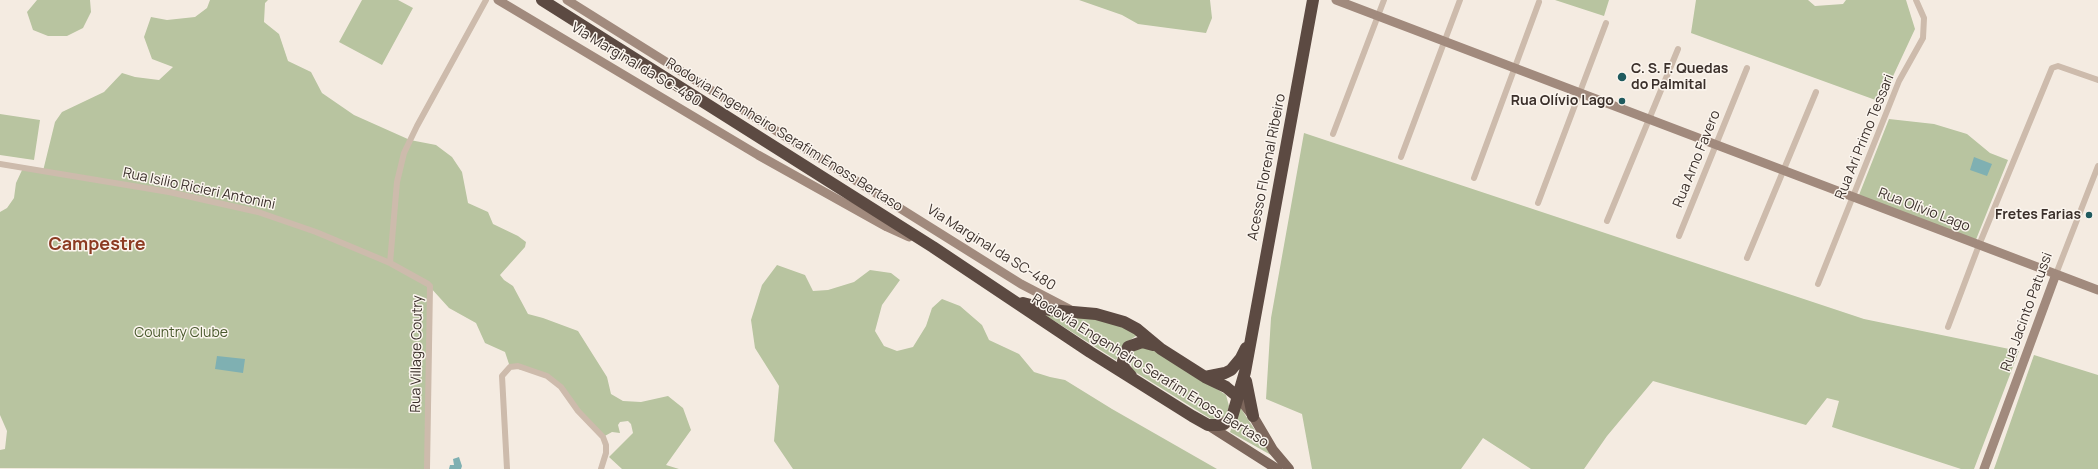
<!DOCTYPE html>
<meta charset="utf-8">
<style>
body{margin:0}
canvas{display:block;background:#f4ebe1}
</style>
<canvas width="2098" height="469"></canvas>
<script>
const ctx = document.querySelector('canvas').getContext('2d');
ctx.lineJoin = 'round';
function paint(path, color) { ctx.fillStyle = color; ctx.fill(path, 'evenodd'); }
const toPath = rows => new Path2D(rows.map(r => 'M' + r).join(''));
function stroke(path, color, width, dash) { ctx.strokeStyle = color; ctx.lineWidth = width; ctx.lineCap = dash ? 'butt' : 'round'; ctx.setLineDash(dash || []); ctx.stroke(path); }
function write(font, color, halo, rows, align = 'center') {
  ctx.font = font + ' Manrope,sans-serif'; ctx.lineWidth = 3; ctx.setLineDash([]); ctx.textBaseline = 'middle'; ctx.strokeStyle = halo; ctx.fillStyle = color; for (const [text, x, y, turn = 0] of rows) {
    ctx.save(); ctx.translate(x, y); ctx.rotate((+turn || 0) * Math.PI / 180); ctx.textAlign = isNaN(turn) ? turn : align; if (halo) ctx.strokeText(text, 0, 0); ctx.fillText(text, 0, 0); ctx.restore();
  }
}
paint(toPath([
 [37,0,90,0,91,12,83,28,67,36,48,36,33,30,27,12],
 [210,0,268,0,265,3,264,22,279,34,288,61,311,72,322,93,354,115,410,140,436,145,452,157,462,172,468,203,488,212,493,224,518,236,526,242,525,247,500,275,504,280,513,286,528,314,543,318,578,331,607,377,611,394,623,401,641,402,668,396,683,408,691,430,666,465,679,469,622,469,609,457,633,433,631,424,628,421,620,422,618,425,620,433,612,432,603,437,561,387,547,376,510,367,505,352,485,343,476,323,449,308,430,287,427,469,0,468,0,450,5,449,7,431,0,415,0,212,7,208,14,198,16,183,23,168,43,171,55,122,62,112,104,92,122,73,135,77,159,80,173,67,152,59,144,37,151,17,167,20,195,17,207,8],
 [362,0,398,0,413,8,382,65,339,42],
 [1079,0,1210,0,1212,18,1206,33,1138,24,1122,15],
 [1555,0,1609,0,1604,16],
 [1696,0,1808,0,1815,6,1843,4,1846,0,1906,0,1915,29,1881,102,1691,33],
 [0,114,40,120,34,160,0,155],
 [1889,119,1934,124,1967,134,1990,153,2008,160,1975,242,1859,195],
 [1304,133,1864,319,2019,351,1974,469,1961,469,1832,427,1839,401,1827,398,1806,425,1653,381,1607,436,1584,469,1531,469,1483,438,1461,469,1312,469,1302,414,1266,399,1271,318],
 [777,265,805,275,813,291,828,290,854,282,870,270,891,273,900,280,882,305,875,331,884,346,897,351,913,347,926,326,932,308,942,299,960,306,982,325,989,340,1019,354,1034,372,1050,377,1065,380,1112,409,1217,469,793,469,774,441,779,386,755,348,751,320,762,285],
 [1046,313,1104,319,1139,334,1127,342,1116,360,1045,315],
 [1138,346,1161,353,1226,395,1229,406,1226,415,1221,418,1211,419,1132,370,1130,355],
 [2034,355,2098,375,2098,469,1994,469],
 [1240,407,1271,455,1230,432]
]), '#b8c4a0');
paint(toPath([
 [1974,157,1992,164,1987,176,1970,170],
 [217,356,245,359,243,373,215,369],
 [459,457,462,466,461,469,449,469,450,465,454,465,453,459]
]), '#7fb0b2');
stroke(toPath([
 [1333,134,1384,0],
 [1401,157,1460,0],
 [0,164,169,192,258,212,316,232,390,263,428,284,430,286,427,469],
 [1474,178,1539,2],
 [1538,203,1606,23],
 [1607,221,1678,49],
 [1679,236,1747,68],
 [1747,258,1816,92],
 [390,263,397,182,404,153,417,126,486,0],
 [2056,274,2098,166],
 [1818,284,1899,81,1923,38,1924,18,1916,0],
 [1948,327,1979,245,2052,68,2058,66,2098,80],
 [507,469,502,376,510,367,518,366,547,376,561,387,578,411,603,437,606,445,606,453,601,469]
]), '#cdbbac', 6);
stroke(toPath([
 [498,0,758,155,887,227,909,237],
 [567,0,1021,284,1069,309],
 [1336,0,2098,290],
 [1984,469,2056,274]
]), '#a18a7d', 9);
stroke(toPath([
 [1238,397,1253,416,1273,450,1289,469],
 [1208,425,1277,469]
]), '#7d675c', 10);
stroke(toPath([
 [542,0,933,247,1090,352,1192,416,1208,425,1218,425,1224,424,1232,417,1245,372,1313,0],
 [1023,303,1050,310,1096,314,1124,322,1137,329,1161,349,1205,377,1226,387,1238,397],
 [1131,376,1124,368,1123,361,1128,347,1142,342,1153,345],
 [1205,377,1225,373,1231,370,1241,358,1246,348],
 [1246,381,1253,416]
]), '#5c4a42', 12);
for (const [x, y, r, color] of [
 [1622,77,5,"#1f5a5e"],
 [1622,101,4,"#1f5a5e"],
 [2089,215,4,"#1f5a5e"]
]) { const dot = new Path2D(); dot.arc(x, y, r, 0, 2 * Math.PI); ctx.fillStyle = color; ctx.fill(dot); stroke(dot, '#fbf5ee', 1.5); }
write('14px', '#3b302b', '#fbf5ee', [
 ["Via Marginal da SC-480",636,65,31],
 ["Rodovia Engenheiro Serafim Enoss Bertaso",784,135,32],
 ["Rua Ari Primo Tessari",1865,137,-68],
 ["Rua Arno Favero",1697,159,-68],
 ["Acesso Florenal Ribeiro",1267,167,-79],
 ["Rua Isilio Ricieri Antonini",199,189,12],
 ["Rua Olívio Lago",1924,210,21],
 ["Via Marginal da SC-480",991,248,32],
 ["Rua Jacinto Patussi",2027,312,-70],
 ["Rua Village Coutry",417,354,-89],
 ["Rodovia Engenheiro Serafim Enoss Bertaso",1150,371,32]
]);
write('bold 14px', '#3b302b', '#fbf5ee', [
 ["C. S. F. Quedas",1631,69,"left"],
 ["do Palmital",1631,85,"left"],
 ["Rua Olívio Lago",1614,101],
 ["Fretes Farias",2081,215]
], 'right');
write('14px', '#4a5a2e', '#fbf5ee', [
 ["Country Clube",181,333]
]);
write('bold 18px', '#8c3b22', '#fbf5ee', [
 ["Campestre",97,245]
]);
</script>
